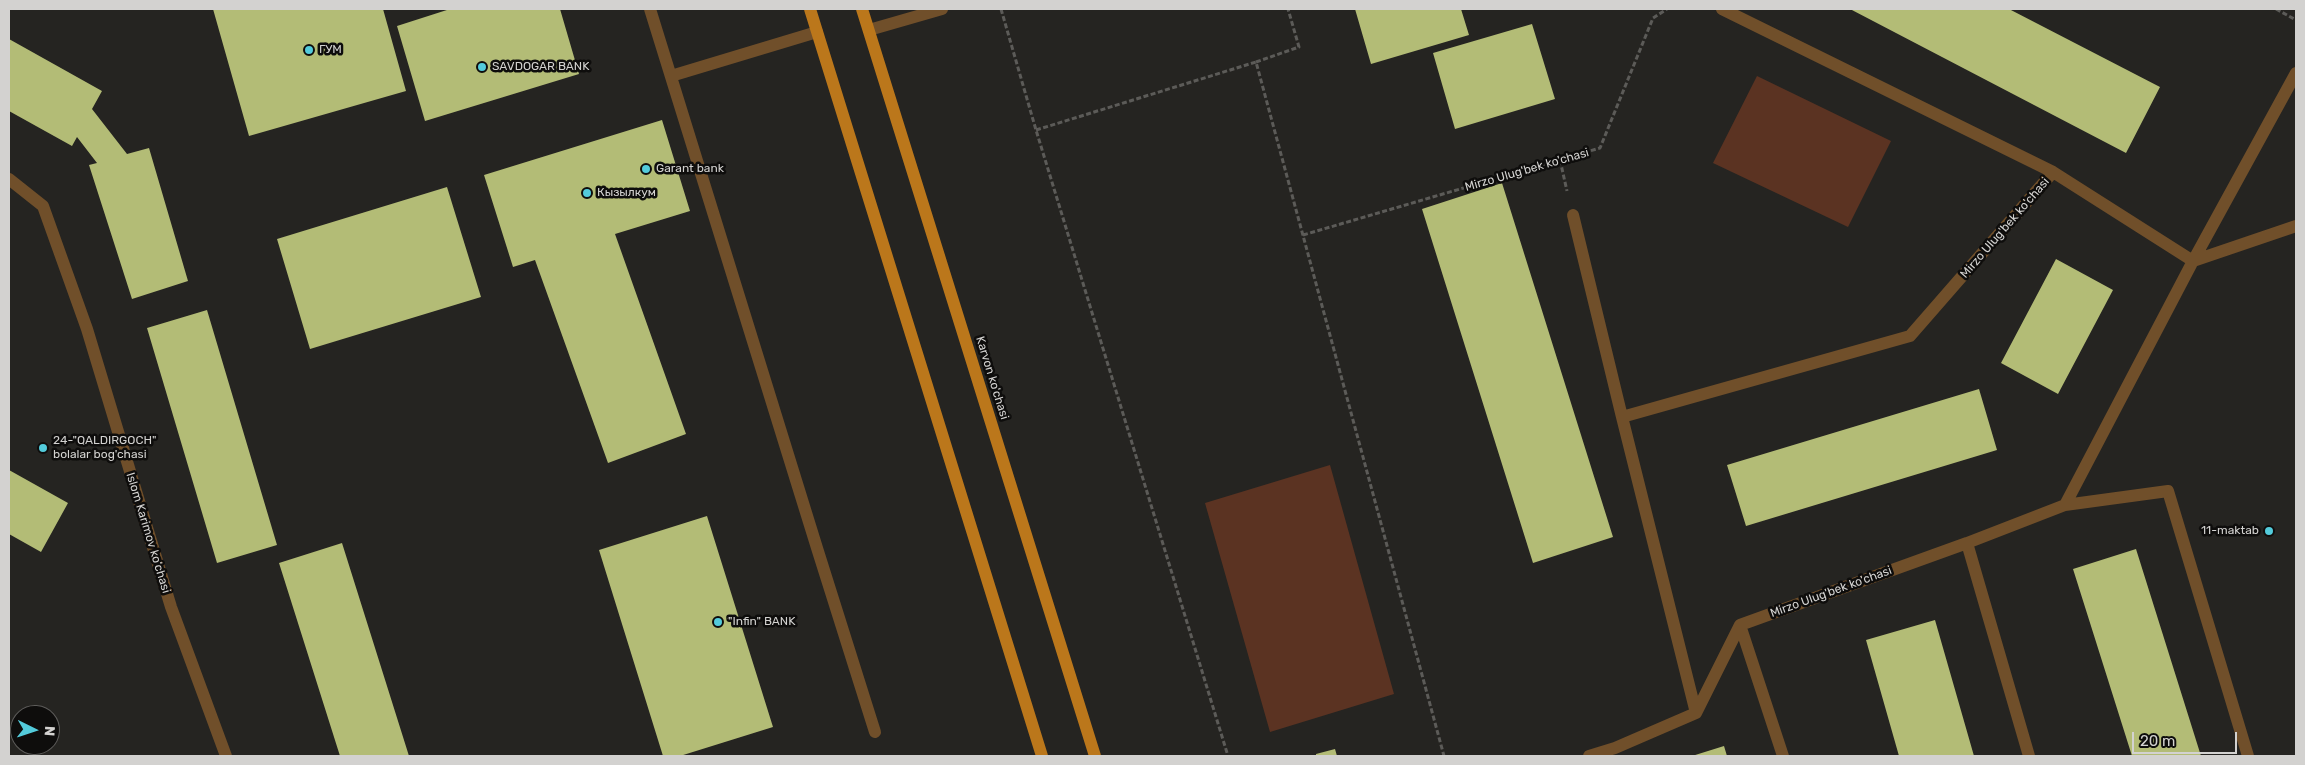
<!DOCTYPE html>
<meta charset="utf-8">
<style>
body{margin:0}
#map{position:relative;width:2305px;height:765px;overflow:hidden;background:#252421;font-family:Rubik,sans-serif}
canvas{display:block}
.frame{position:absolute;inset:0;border:10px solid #d3d2d0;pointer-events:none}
.north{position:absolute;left:10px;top:705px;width:50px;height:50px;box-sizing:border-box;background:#0e0d0c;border:1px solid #5d5c5a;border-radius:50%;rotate:94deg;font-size:14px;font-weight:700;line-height:20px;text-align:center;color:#d3d2d0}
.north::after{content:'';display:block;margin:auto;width:18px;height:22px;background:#53cbdb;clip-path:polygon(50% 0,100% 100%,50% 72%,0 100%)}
.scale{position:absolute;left:2132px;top:732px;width:105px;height:22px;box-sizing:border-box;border:2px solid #d3d2d0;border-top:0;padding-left:6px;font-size:15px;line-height:18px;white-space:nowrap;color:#d3d2d0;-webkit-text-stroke:4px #0e0d0c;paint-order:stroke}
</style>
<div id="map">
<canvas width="2305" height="765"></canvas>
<div class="frame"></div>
<div class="north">N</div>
<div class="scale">20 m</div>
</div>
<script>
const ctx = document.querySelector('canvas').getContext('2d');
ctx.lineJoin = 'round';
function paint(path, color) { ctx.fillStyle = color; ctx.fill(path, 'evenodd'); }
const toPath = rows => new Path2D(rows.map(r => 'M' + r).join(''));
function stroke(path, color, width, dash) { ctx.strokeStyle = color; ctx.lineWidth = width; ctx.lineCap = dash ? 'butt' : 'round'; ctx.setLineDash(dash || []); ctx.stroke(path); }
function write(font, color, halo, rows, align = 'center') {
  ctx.font = font + ' Rubik,sans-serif'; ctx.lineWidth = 5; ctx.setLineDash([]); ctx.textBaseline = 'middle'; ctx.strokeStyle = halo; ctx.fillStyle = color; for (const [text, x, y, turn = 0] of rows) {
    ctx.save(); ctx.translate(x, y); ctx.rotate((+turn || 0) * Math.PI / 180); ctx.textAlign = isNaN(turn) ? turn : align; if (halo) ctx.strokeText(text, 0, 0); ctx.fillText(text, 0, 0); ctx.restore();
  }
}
paint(toPath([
 [1757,76,1891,141,1848,227,1713,163],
 [1330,465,1394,694,1270,732,1205,503]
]), '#5b3322');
paint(toPath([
 [213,9,383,9,406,91,249,136],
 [450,9,560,9,579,74,425,121,397,26],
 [1355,9,1461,9,1469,35,1371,64],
 [1850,9,2009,9,2160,87,2126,153],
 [1532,24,1555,99,1455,129,1433,53],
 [9,39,102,91,92,109,127,154,149,148,188,281,132,299,89,165,97,163,77,137,72,146,9,111],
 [662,120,690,211,615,234,686,434,608,463,535,260,513,267,484,175],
 [1502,183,1613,537,1533,563,1422,209],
 [447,187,481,297,310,349,277,239],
 [2056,259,2113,290,2058,394,2001,363],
 [207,310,277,545,217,563,147,328],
 [1979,389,1997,450,1746,526,1727,465],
 [9,470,68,503,41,552,9,534],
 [707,516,773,727,680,756,663,756,599,550],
 [342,543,409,756,340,756,279,563],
 [2136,549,2201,756,2132,756,2073,569],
 [1935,620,1974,756,1899,756,1866,640],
 [1724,746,1727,756,1692,756],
 [1335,749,1337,756,1316,756,1316,754]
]), '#b3bc76');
stroke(toPath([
 [1001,9,1036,130,1228,756],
 [2276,9,2296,20],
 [1256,62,1299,47,1288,9],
 [1036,130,1256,62,1444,756],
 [1560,160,1567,191],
 [1303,235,1600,148,1653,18,1667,9]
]), '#5c5b58', 3, [5, 2.5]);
stroke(toPath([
 [650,9,817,548,875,732],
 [869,30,942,9],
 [671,76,817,32],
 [2053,172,2193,261,2296,226],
 [9,179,43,206,87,329,171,607,226,756],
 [1573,215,1622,417],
 [2065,505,2168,491,2248,756],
 [1967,543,2029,756],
 [1740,625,1783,756],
 [1696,713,1622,417,1910,336,2053,172,1722,9],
 [1589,756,1615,748,1696,713,1740,625,1967,543,2065,505,2193,261,2296,73]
]), '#704f2a', 12);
stroke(toPath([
 [810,9,1042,756],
 [862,9,1095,756]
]), '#bb771b', 12);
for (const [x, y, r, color] of [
 [309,50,5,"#53cbdb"],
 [482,67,5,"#53cbdb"],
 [646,169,5,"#53cbdb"],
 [587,193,5,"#53cbdb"],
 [43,448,5,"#53cbdb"],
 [2269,531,5,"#53cbdb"],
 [718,622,5,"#53cbdb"]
]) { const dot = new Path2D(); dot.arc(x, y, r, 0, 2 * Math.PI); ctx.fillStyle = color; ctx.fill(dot); stroke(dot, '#0e0d0c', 2); }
write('12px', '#d3d2d0', '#0e0d0c', [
 ["ГУМ",319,50],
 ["SAVDOGAR BANK",492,67],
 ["Garant bank",656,169],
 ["Кызылкум",597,193],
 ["24-\"QALDIRGOCH\"",53,441],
 ["bolalar bog'chasi",53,455],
 ["11-maktab",2259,531,"right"],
 ["\"Infin\" BANK",728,622]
], 'left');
write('12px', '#d3d2d0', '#0e0d0c', [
 ["Mirzo Ulug'bek ko'chasi",1527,170,-16],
 ["Mirzo Ulug'bek ko'chasi",2005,228,-49],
 ["Karvon ko'chasi",992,378,73],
 ["Islom Karimov ko‘chasi",148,533,73],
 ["Mirzo Ulug'bek ko'chasi",1831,592,-20]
]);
</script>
